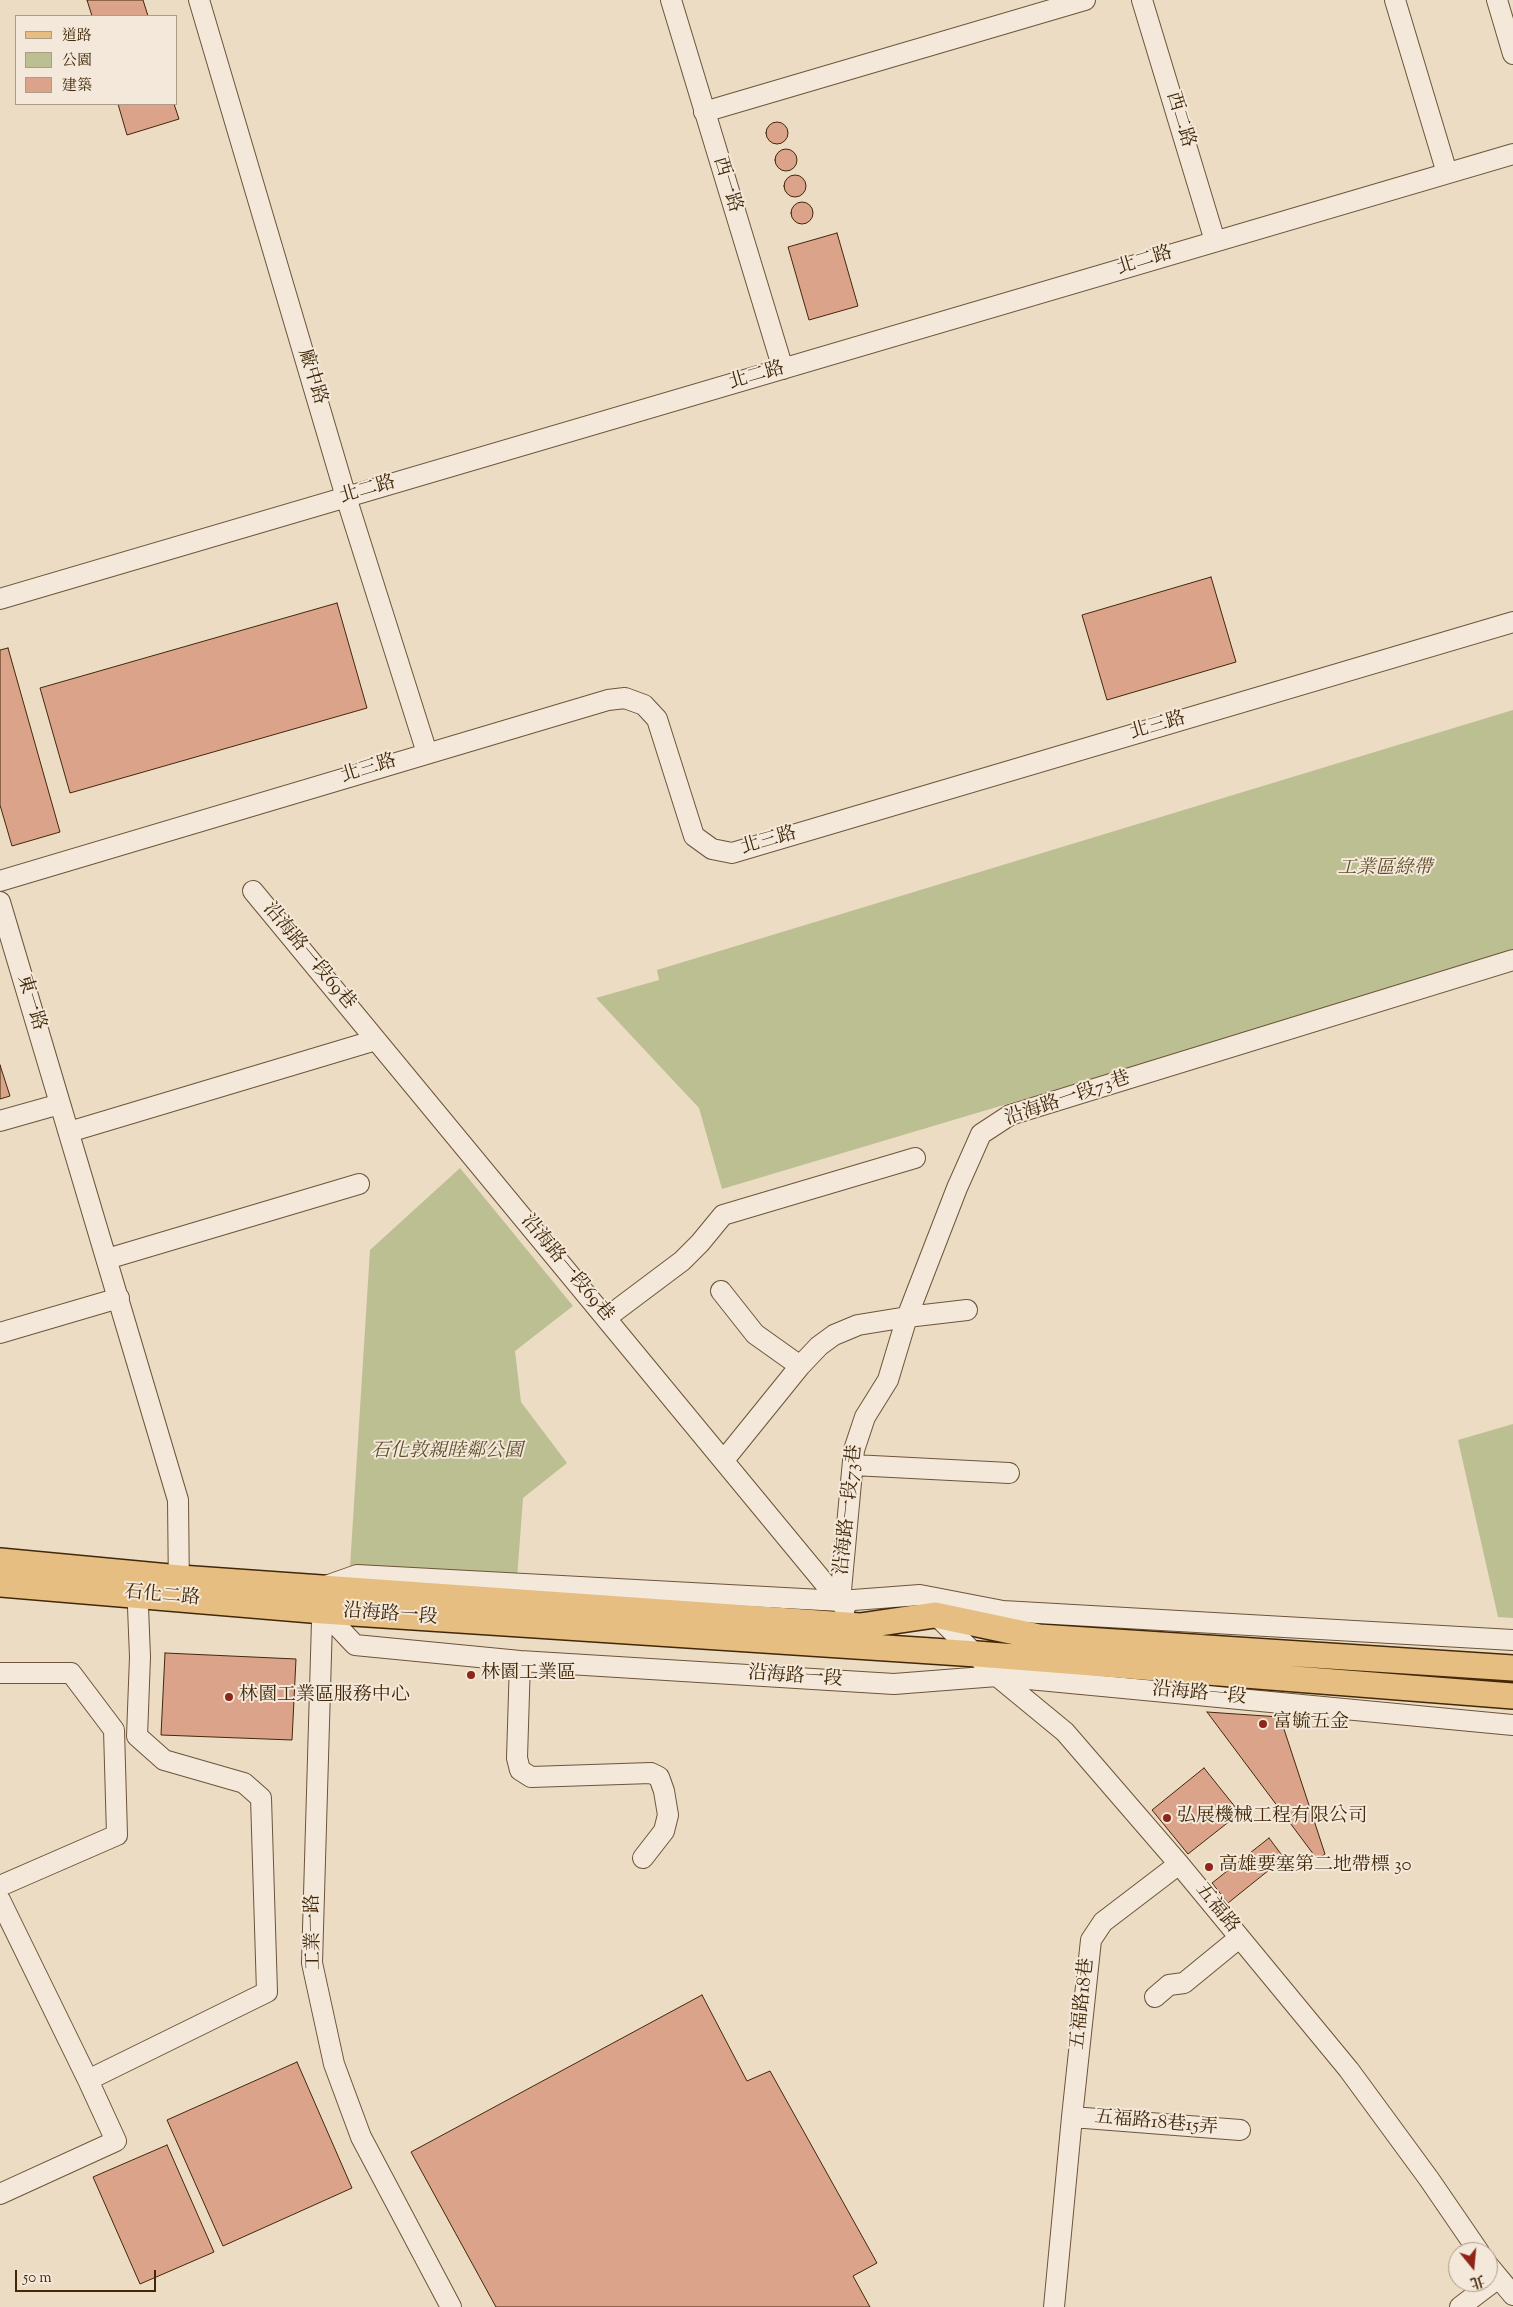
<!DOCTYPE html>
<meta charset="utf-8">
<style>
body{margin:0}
#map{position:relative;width:1513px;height:2307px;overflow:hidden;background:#ecdcc4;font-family:"Sorts Mill Goudy","Noto Serif TC",serif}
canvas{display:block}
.legend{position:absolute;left:15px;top:15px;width:162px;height:90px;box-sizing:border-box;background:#f3e8d9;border:1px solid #ac9b86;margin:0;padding:6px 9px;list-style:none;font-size:15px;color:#422809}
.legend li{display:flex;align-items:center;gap:10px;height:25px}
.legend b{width:25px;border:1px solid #ac9b86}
.north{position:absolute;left:1448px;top:2242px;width:50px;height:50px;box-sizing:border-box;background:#f3e8d9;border:1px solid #ac9b86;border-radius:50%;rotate:163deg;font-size:14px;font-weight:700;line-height:20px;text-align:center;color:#422809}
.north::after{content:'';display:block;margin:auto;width:18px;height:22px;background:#8f2418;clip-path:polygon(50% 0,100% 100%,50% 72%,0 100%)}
.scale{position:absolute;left:15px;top:2270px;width:141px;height:22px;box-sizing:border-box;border:2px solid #422809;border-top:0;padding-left:6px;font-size:15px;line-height:18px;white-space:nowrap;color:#422809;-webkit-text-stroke:4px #f3e8d9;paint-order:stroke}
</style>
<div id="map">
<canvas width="1513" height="2307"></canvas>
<ul class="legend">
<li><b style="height:6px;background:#e6be82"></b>道路</li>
<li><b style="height:14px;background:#bbbf91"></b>公園</li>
<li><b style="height:14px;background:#dba38a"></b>建築</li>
</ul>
<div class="north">北</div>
<div class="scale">50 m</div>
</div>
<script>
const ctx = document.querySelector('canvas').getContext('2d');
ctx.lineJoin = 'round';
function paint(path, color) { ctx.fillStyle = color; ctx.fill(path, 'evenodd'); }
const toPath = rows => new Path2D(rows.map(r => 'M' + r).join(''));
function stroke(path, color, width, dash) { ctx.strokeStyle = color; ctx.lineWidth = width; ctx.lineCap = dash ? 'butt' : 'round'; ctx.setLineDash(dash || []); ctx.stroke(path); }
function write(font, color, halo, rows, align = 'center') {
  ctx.font = font + ' "Sorts Mill Goudy","Noto Serif TC",serif'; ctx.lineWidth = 4; ctx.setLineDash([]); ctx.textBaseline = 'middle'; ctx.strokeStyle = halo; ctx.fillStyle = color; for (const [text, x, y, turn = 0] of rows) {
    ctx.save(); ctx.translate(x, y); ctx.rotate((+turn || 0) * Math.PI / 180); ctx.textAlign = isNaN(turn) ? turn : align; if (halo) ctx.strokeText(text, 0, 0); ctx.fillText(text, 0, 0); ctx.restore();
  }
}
paint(toPath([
 [1513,710,1513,953,722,1189,699,1108,596,998,659,980,657,970],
 [460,1168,573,1306,515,1351,521,1402,567,1463,523,1498,517,1579,350,1567,370,1250],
 [1513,1424,1513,1618,1498,1617,1458,1440]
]), '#bbbf91');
const building = toPath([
 [87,0,143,0,148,16,92,16,87,0],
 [118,104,174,104,179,119,127,135,118,104],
 '766 133a11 11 0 1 1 22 0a11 11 0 1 1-22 0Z',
 '775 160a11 11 0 1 1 22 0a11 11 0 1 1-22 0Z',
 '784 186a11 11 0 1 1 22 0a11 11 0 1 1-22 0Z',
 '791 213a11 11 0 1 1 22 0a11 11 0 1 1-22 0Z',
 [837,233,858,306,809,320,788,247,837,233],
 [1211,577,1236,662,1107,700,1082,615,1211,577],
 [337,603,367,708,70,793,40,688,337,603],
 [8,648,60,832,12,846,0,805,0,650,8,648],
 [0,1065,10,1096,0,1099,0,1065],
 [165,1653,296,1659,292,1740,161,1735,165,1653],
 [1207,1712,1280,1717,1325,1854,1317,1859,1207,1712],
 [1204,1768,1240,1813,1188,1854,1152,1810,1204,1768],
 [1269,1838,1284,1858,1228,1903,1212,1883,1269,1838],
 [702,1995,747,2081,770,2071,877,2263,853,2276,870,2307,496,2307,411,2152,702,1995],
 [297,2062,352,2188,223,2246,167,2120,297,2062],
 [167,2145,214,2252,140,2284,93,2177,167,2145]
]);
paint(building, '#dba38a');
stroke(building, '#422809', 1);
const minor = toPath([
 [199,0,346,497,427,753],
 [671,0,783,369],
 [1142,0,1215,241],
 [1395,0,1447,173],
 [1497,0,1513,54],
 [704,112,1085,0],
 [0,599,1513,154],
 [0,881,608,700,625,698,644,705,657,719,694,836,712,849,732,853,1513,622],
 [253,891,845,1608],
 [0,902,178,1500,179,1592],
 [0,1121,60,1104],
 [69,1132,376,1040],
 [107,1259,359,1184],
 [721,1291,755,1334,800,1366],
 [606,1318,682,1261,700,1243,723,1215,915,1158],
 [0,1333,119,1298],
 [724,1460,800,1366,819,1346,834,1335,858,1325,907,1317,967,1310],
 [853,1465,1009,1473],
 [840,1601,854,1450,865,1417,888,1380,907,1317,957,1188,981,1134,1010,1115,1513,960],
 [323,1611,355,1645,520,1661,894,1684,997,1676,1513,1725],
 [933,1612,997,1676,1065,1732,1179,1864,1349,2070,1429,2179,1479,2252],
 [520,1661,517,1758,520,1770,531,1777,651,1773,659,1777,664,1791,668,1815,664,1831,643,1858],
 [0,1673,71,1673,114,1730,117,1835,0,1886],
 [0,1900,88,2080,116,2141,0,2194],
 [1155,1997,1169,1985,1184,1983,1239,1938],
 [88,2080,267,1992,261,1798,244,1783,164,1760,137,1736,140,1657,137,1582],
 [1072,2117,1240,2130],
 [1488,2265,1513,2295],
 [451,2307,361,2137,334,2064,312,1963,323,1587,357,1575,840,1601,920,1595,1003,1611,1513,1640],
 [1054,2307,1072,2117,1091,1940,1103,1922,1179,1864],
 [1460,2307,1497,2279]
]);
const major = toPath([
 [0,1561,180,1578,860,1626,935,1615,1039,1637,1513,1668],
 [0,1584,323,1611,977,1654,1513,1696]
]);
stroke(minor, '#6c5538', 22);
stroke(major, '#422809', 28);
stroke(minor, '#f3e8d9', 20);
stroke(major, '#e6be82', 25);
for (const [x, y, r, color] of [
 [471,1675,5,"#8f2418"],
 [229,1697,5,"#8f2418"],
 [1263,1724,5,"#8f2418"],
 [1167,1818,5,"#8f2418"],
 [1209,1867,5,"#8f2418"]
]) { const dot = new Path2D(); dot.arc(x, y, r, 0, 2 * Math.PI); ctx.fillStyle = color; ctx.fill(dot); stroke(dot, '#f3e8d9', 2); }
write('19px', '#422809', '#f3e8d9', [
 ["西二路",1179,120,73],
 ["西一路",726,185,73],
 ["北二路",1145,262,-17],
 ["廠中路",311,377,73],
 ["北二路",757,377,-16],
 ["北二路",368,491,-16],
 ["北三路",1158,727,-16],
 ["北三路",369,770,-17],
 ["北三路",769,842,-16],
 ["沿海路一段69巷",308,957,50],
 ["東一路",30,1003,73],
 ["沿海路一段73巷",1068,1100,-19],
 ["沿海路一段69巷",566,1269,50],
 ["沿海路一段73巷",850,1510,-84],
 ["石化二路",162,1597,5],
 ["沿海路一段",390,1616,4],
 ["沿海路一段",795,1678,4],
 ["沿海路一段",1199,1695,5],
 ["五福路",1216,1909,51],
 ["工業一路",315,1932,-91],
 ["五福路18巷",1084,2004,-84],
 ["五福路18巷15弄",1156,2124,5]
]);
write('italic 19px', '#604e2b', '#f3e8d9', [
 ["工業區綠帶",1385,870],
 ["石化敦親睦鄰公園",447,1453]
]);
write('19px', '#422809', '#f3e8d9', [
 ["林園工業區",481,1675],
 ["林園工業區服務中心",239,1697],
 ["富毓五金",1273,1724],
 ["弘展機械工程有限公司",1177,1818],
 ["高雄要塞第二地帶標 30",1219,1867]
], 'left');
</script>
